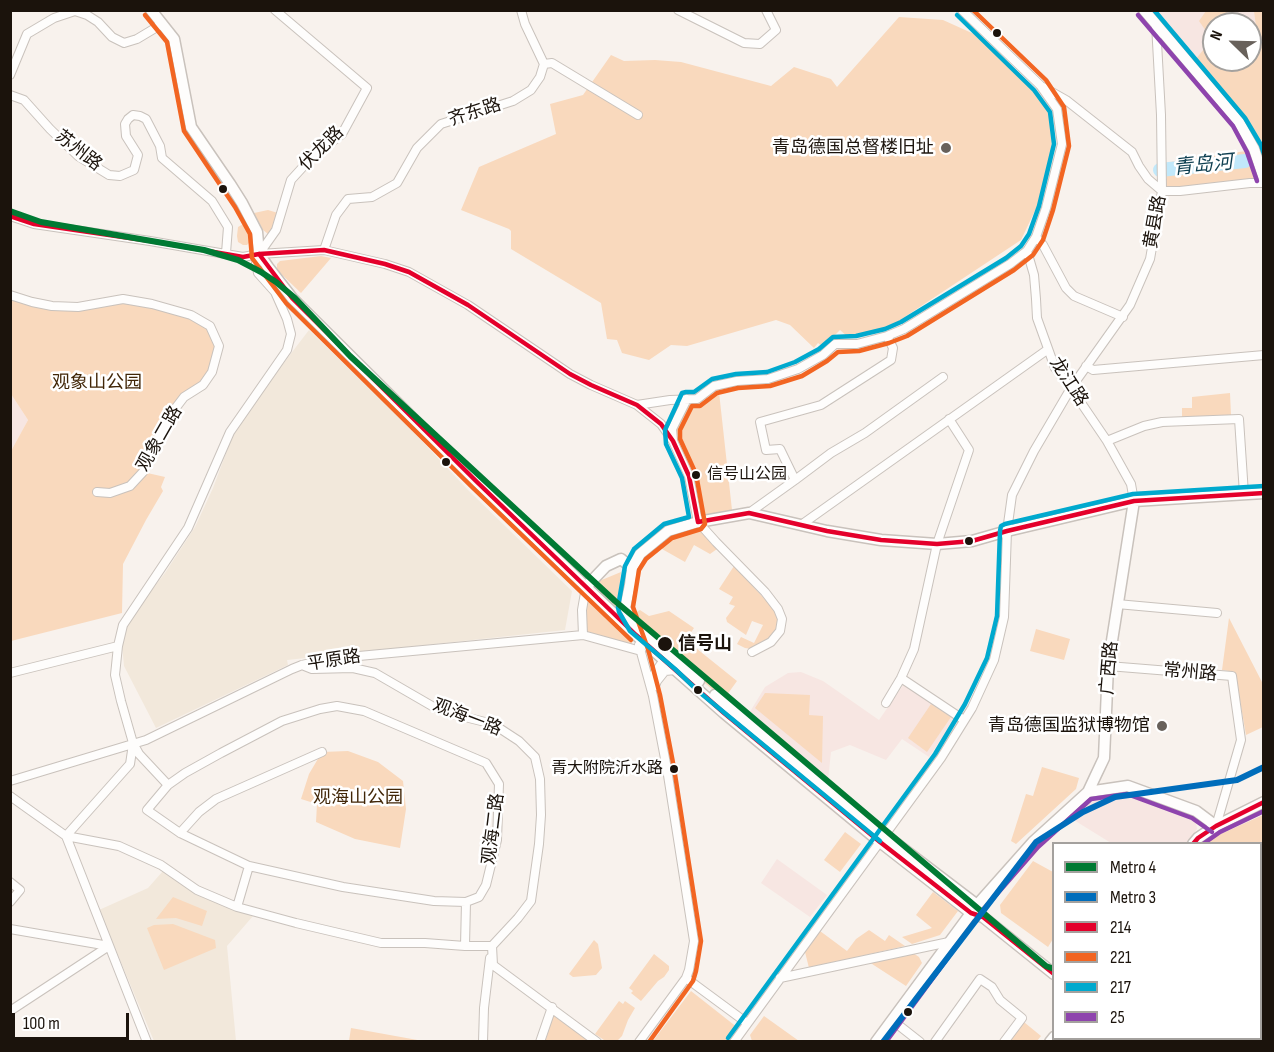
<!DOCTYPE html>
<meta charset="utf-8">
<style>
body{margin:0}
#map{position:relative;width:1274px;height:1052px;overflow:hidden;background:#f8f2ed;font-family:"Sofia Sans Condensed",sans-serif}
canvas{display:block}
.frame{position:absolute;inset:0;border:12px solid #1b130c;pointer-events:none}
.legend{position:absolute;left:1052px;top:842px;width:210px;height:198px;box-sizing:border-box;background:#fff;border:2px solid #a4a19e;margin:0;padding:8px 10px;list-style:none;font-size:18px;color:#1b130c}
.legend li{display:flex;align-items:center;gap:12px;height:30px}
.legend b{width:30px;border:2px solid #a4a19e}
.north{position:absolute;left:1202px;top:12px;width:60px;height:60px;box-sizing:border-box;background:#fff;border:2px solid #a4a19e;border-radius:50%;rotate:293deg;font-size:16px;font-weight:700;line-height:24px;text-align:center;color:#1b130c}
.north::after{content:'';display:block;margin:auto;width:21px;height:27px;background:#68615b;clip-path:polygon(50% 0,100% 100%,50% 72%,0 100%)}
.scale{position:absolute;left:12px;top:1013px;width:117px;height:27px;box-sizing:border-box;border:3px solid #1b130c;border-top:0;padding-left:8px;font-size:18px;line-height:21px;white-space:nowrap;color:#1b130c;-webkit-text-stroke:4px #fff;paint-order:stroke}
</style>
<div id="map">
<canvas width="1274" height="1052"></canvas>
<div class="frame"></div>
<ul class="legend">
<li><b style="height:8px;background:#007a33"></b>Metro 4</li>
<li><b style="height:8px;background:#006dbb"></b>Metro 3</li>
<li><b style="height:8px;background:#e4002b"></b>214</li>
<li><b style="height:8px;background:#f26522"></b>221</li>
<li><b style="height:8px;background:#00a9ce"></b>217</li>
<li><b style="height:8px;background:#8e44ad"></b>25</li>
</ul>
<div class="north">N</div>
<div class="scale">100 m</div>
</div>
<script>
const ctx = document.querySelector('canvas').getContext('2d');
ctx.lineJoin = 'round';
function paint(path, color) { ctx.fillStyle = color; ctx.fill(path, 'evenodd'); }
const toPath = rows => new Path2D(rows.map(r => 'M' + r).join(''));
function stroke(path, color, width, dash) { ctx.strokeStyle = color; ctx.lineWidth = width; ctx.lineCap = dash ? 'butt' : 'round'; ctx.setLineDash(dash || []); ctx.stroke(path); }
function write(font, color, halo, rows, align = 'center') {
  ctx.font = font + ' "Sofia Sans Condensed","Noto Sans SC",sans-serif'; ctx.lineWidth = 5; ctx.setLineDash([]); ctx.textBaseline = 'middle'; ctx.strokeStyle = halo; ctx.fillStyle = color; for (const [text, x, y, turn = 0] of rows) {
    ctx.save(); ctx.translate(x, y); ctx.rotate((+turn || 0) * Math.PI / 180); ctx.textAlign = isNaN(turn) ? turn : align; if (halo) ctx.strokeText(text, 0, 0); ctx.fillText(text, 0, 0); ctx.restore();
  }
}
paint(toPath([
 [1155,11,1263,11,1263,153,1250,126],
 [1214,24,1250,24,1250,60,1214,60],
 [11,394,28,420,11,451],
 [801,672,823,681,879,720,906,681,958,715,929,757,902,739,886,760,850,745,831,752,828,780,748,715,765,687,788,673],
 [1120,793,1134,793,1195,816,1197,829,1187,843,1111,843,1069,817,1088,801],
 [777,859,827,895,810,917,761,883]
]), '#f7e6e2');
paint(toPath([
 [309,330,399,417,468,490,572,591,565,630,287,660,288,665,156,728,124,666,122,644,124,632,129,619,165,573,195,527,213,488,237,424],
 [163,871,196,894,253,916,227,946,236,1041,154,1041,99,910,148,888]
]), '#f2e8db');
paint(toPath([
 [1206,11,1227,11,1228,24,1214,24,1214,28,1206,31,1199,21],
 [1254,11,1263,11,1263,153,1250,126,1226,95,1195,60,1204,49,1214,47,1214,60,1250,60,1250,28,1256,26],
 [899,17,943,20,974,34,1011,68,1041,98,1053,119,1051,157,1041,198,1021,240,885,330,849,338,840,330,823,347,818,343,814,348,790,325,776,320,687,346,671,345,649,360,622,353,617,340,607,339,601,303,511,249,511,231,509,229,461,210,479,167,556,134,550,104,583,95,611,55,624,61,655,60,681,62,771,86,794,67,831,79,837,87],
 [1246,151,1256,178,1164,189,1170,162],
 [268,210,278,213,271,233,268,234,263,230,254,213],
 [245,223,250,234,251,241,247,245,243,245,238,242,237,236,238,227],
 [321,256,331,258,301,293,277,270,277,264,280,261],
 [11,295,52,306,123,299,152,304,210,326,219,346,212,372,168,418,143,472,165,477,161,487,163,491,146,520,123,564,122,613,11,641,11,451,28,420,11,394],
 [719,392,732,510,703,515,695,476,686,447,675,431,686,405,699,405,713,394],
 [1230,393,1231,415,1182,417,1182,408,1192,408,1192,397],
 [697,528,717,549,710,554,694,545,685,562,662,549,663,541],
 [734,566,773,608,777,617,777,629,769,640,752,649,745,648,737,644,741,637,754,643,763,625,752,621,746,635,727,622,726,618,735,606,729,604,733,597,719,589],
 [621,572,617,608,592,584],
 [588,592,632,634,632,645,586,633,585,611],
 [640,610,649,616,669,611,694,628,686,640,737,681,724,699,641,630,633,614],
 [1229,618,1263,684,1263,727,1246,735,1235,672,1222,670],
 [1036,629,1070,639,1064,660,1030,651],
 [765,693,810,695,809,715,823,716,822,763,755,708],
 [931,704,951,717,927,752,908,738],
 [348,751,378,762,403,781,406,809,400,848,355,839,316,822,317,804,301,799,309,774,322,752],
 [1042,767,1079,778,1076,789,1016,844,1011,841,1026,794,1033,796],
 [1263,815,1263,1035,1260,1034,1260,844,1203,844,1214,837],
 [845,832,861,844,840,872,824,860],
 [1033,861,1053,872,1053,939,1048,947,1001,913,1000,905],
 [933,892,958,911,940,935,912,944,902,937,932,928,916,915],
 [173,897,207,911,202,926,176,918,156,919],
 [173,924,215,940,216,948,164,970,147,928,154,925],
 [869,930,885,941,889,935,905,946,809,968,805,952,820,931,847,951,856,939],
 [594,940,598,944,602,968,596,975,573,977,569,974],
 [913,953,919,957,922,963,906,986,869,962],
 [654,954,669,966,669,970,664,977,658,981,641,1001,631,993,633,991,629,988],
 [691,991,738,1028,728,1041,653,1041],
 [619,1001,623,1004,625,1001,635,1008,628,1020,622,1036,617,1041,604,1040,595,1034],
 [554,1013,590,1042,545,1042],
 [764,1016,799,1041,752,1041,750,1035],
 [1019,1018,1041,1036,1037,1041,1000,1042],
 [351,1028,423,1041,349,1041]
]), '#f9d9bd');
paint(toPath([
 [1261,1034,1263,1035,1263,1041,1083,1041,1086,1038,1260,1038]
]), '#c1e8fa');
stroke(toPath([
 [1160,170,1245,161]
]), '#c1e8fa', 14);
const minor = toPath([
 [678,10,744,43,760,44,776,30,766,10],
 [544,64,552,63,638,115],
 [10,75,27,34,54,18,75,11,87,15,98,22,112,37,124,43,137,39,162,24],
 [1043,87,1066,100,1132,152,1139,166,1148,179,1162,191,1180,191,1250,183,1264,183],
 [10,95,24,100,50,129,78,156,109,175,120,176,134,170,138,155,126,136,125,124,128,119,133,115,140,116,146,119,160,146,162,158,212,201,228,227,226,253],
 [10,216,34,224,150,241,243,257,259,254,324,250,385,264,409,272,468,305,570,374,591,385,637,405,661,424,673,441,689,476,698,522,716,542,765,592,778,609,782,619,780,631,771,642,752,652],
 [1036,237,1043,245,1066,288,1074,296,1123,317],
 [324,250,336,215,348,199,372,197,397,183,417,148,441,124,513,101,531,90,540,77,544,64,525,24,521,10],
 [1027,251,1034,275,1036,299,1037,318,1055,368,1071,388,1107,441,1131,484,1134,501],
 [10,295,32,302,52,306,78,307,123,299,152,304,191,315,210,326,219,346,212,372,203,385,184,397,168,418,143,472,130,486,110,493,97,492],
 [1086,366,1093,370,1264,355],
 [637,405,670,400,697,399,714,386,737,381,768,379,798,369,823,355,835,344,857,344,887,336,904,329,1010,264,1027,251,1036,237,1046,208,1062,144,1057,109,1040,85,962,10],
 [673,440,672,429,687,399],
 [1107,441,1144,426,1162,422,1239,419,1244,494],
 [795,480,831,453,865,433,943,377],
 [749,513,795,480,780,449,766,450,760,422,821,405,891,360,893,348,887,336],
 [801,525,1047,350],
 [1117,604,1217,613],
 [583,635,582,610,586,587],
 [639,645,653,696,667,769,694,941,689,970,686,978,639,1042],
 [1108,666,1232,676,1241,740,1216,826],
 [10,673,118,646],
 [901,678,964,720],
 [652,683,654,674,661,664,671,660],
 [655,686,657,681,665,671,676,670],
 [886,703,901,678,914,649,937,544,969,450,949,419],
 [337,706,364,711,486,763,499,784,497,840,486,885,479,897,466,902,434,901,343,887,249,866,180,833,147,810,168,785,185,773,221,753,282,721,320,709,337,706],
 [10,781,146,740,292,669,302,665,327,659,583,635,641,651],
 [168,785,139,754,133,743,121,701,115,675,118,646,123,625,188,528,230,432,287,350,291,334,287,319,275,292,258,273,256,263,259,254,276,230,291,180,312,157,342,134,367,88,275,10],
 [10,796,66,836,147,1042],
 [180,833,199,812,216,799,322,752],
 [66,836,119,846,161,865,197,890,237,907,296,923,381,943,425,943,465,946,492,946,518,918,531,901,539,844,541,815,540,779,535,757,519,741,493,724,453,714,432,706,375,673,353,668,312,669,302,665],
 [66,836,130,764,133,744],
 [10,882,20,890,10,902],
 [237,907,249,866],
 [10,929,109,946],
 [465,946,466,902],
 [492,946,493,965,597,1042],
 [686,978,747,1023],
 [780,978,949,942],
 [10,1011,109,946],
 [892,1020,920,1042],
 [1260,1022,1264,1024],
 [483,1042,484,1008,490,958],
 [540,1042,552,1007],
 [734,1042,941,758,972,708,994,660,1004,617,1007,531,1012,495,1034,451,1071,388,1130,305,1150,259,1162,191,1161,115,1156,24],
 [935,1042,980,979,992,987,1000,1000,1022,1018,1004,1042]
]);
const major = toPath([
 [151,10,174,39,191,127,230,184,242,203,257,232,259,254,268,267,292,298,477,482,636,635,724,713,880,842,971,913,983,917,1054,974],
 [1144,10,1239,122,1254,149,1264,179],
 [586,587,606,566,621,559,632,568],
 [625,608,630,585,632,568,640,554,668,531,698,522,749,513,827,531,881,540,937,544,972,541,1007,531,1134,501,1264,493],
 [625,608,635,625,680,663,699,681],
 [715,695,885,835,977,905],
 [1088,792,1128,786,1196,811,1216,826],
 [1193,844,1198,838,1216,826,1264,802],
 [876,1042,977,905,1033,842,1088,792,1095,777,1104,758,1108,666,1134,501],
 [1050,1042,1054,1037]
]);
stroke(minor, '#c9c2bc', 10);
stroke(major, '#c9c2bc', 13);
stroke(minor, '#fefdfc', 8);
stroke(major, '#fefdfc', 10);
stroke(toPath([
 [10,216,34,224,150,241,243,257,259,254,324,250,385,264,409,272,468,305,570,374,591,385,637,405,661,424,673,441,689,476,698,522,749,513,827,531,881,540,937,544,972,541,1007,531,1134,501,1264,493],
 [259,254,292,298,477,482,636,635,724,713,880,842,971,913,983,917,1054,974],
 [1193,844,1198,838,1216,826,1264,802]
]), '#e4002b', 4.5);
stroke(toPath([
 [145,15,167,42,184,131,235,207,250,234,252,258,286,303,472,487,631,640],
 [649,1042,693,981,696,971,701,941,674,768,660,695,648,649,633,607,639,570,646,559,672,538,701,529,705,524,696,474,680,439,680,430,692,406,700,406,717,393,738,388,770,386,802,376,827,361,838,352,859,351,889,343,907,336,1014,270,1033,255,1043,240,1053,210,1069,146,1064,107,1046,80,973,10]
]), '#f26522', 4.5);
stroke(toPath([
 [1154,10,1245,118,1261,145,1264,154],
 [880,841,698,691,675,669,630,631,619,612,618,607,625,566,634,549,664,524,689,517,682,478,666,444,665,430,682,393,686,392,694,392,712,379,736,374,767,372,795,362,819,349,833,337,856,336,885,329,901,322,1006,258,1021,246,1029,234,1039,206,1054,144,1050,112,1034,90,957,15],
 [728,1038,935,754,965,704,987,658,997,616,1000,531,1001,526,1005,524,1133,494,1264,486]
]), '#00a9ce', 4.5);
stroke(toPath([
 [1138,15,1233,126,1247,152,1257,181],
 [1203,844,1220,832,1264,811],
 [886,1042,983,910,1038,847,1091,799,1127,794,1192,818,1212,832]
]), '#8e44ad', 4.5);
stroke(toPath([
 [10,211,41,222,204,250,238,260,261,272,276,282,295,298,350,356,615,601,1046,966,1054,969]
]), '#007a33', 6);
stroke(toPath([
 [883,1042,1036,842,1083,812,1115,797,1237,780,1264,767]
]), '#006dbb', 6);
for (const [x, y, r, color] of [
 [997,33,5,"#1b130c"],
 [946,148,6,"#68615b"],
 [223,189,5,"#1b130c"],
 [446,462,5,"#1b130c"],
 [696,475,5,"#1b130c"],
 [969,541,5,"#1b130c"],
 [665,644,8,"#1b130c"],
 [698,690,5,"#1b130c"],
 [1162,726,6,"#68615b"],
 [674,769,5,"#1b130c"],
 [908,1012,5,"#1b130c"]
]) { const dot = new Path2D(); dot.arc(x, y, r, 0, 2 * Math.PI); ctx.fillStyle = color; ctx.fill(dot); stroke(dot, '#fff', 2); }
write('16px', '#1b130c', '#fff', [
 ["信号山公园",707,475],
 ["青大附院沂水路",663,769,"right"]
], 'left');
write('18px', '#1b130c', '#fff', [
 ["齐东路",475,113,-18],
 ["伏龙路",322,149,-45],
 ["苏州路",78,151,38],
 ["黄县路",1156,222,-80],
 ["龙江路",1068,382,57],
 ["观象二路",160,439,-60],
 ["平原路",334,661,-9],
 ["广西路",1110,668,-85],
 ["常州路",1190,673,5],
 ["观海一路",467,718,21],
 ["观海二路",494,829,-83]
]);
write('18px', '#1b130c', '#fff', [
 ["青岛德国总督楼旧址",934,148],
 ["青岛德国监狱博物馆",1150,726]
], 'right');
write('18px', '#412607', '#fff', [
 ["观象山公园",97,383],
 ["观海山公园",358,798]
]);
write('bold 18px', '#1b130c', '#fff', [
 ["信号山",678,644]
], 'left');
write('italic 20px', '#0e3f51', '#fff', [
 ["青岛河",1203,166,-6]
]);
</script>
